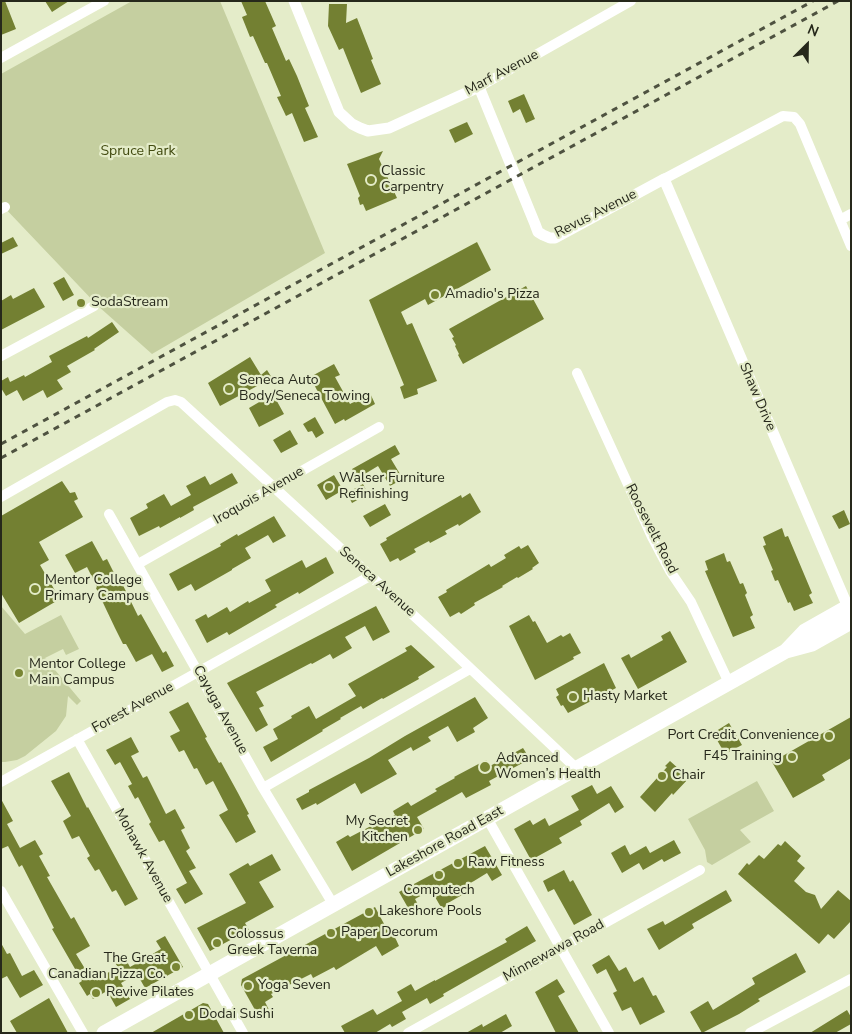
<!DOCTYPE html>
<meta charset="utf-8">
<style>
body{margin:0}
#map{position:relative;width:852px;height:1034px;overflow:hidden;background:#e4ecc9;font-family:"Nunito Sans",sans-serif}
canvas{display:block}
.frame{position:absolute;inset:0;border:2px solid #26281b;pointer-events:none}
.north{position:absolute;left:782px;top:20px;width:50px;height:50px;-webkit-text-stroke:4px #e4ecc9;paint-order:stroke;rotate:23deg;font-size:14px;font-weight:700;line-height:20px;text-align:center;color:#26281b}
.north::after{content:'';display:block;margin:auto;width:18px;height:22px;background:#26281b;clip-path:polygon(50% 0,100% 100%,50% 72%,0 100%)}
</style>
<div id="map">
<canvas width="852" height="1034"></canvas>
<div class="frame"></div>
<div class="north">N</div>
</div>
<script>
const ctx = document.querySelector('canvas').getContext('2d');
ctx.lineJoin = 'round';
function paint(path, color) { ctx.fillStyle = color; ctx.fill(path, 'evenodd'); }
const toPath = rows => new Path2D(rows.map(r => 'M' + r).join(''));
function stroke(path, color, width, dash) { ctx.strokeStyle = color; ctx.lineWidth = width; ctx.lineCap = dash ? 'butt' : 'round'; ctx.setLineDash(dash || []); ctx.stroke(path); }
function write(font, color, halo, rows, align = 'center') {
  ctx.font = font + ' "Nunito Sans",sans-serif'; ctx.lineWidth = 4.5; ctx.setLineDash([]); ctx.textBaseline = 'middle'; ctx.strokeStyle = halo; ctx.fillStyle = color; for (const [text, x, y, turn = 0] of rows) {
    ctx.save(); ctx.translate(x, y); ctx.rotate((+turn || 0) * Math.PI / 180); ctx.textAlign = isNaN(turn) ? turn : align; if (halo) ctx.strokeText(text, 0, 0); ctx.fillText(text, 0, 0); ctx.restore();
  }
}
paint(toPath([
 [132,1,220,1,325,253,152,354,98,306,1,204,1,74],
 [1,606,25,634,61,615,79,649,66,655,63,649,45,658,81,701,77,705,68,696,66,716,56,731,25,756,17,760,5,762,1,762],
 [757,781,774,811,740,830,751,842,712,865,707,862,705,850,688,819]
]), '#c5cfa0');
paint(toPath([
 [1,1,5,1,16,29,1,35],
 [45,1,69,1,52,12],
 [241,1,265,1,276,26,272,28,286,61,289,59,297,76,309,106,305,108,318,137,304,142,292,113,286,116,277,97,281,96,267,63,265,63,253,36,250,37,242,17,247,15],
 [329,4,347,4,346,23,357,18,373,59,371,60,381,84,361,93,343,48,339,50,328,26],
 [524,94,535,119,526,123,520,109,513,113,508,101],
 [467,122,473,134,455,143,449,130],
 [383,151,379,159,397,198,366,211,363,204,360,205,358,198,360,196,347,164],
 [13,237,18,246,1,254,1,243],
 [477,242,491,270,428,305,425,299,401,312,407,325,412,323,437,381,417,389,418,394,404,399,400,387,404,385,369,300],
 [64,277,74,295,63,301,53,283],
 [526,286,544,319,463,364,458,355,459,354,455,346,456,345,452,338,454,337,449,329],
 [34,288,45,307,1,330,1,301,11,295,13,299],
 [112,322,119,332,94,349,95,350,67,366,71,372,57,380,63,389,47,398,43,390,23,401,17,390,6,396,1,388,1,381,8,377,10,382,24,375,25,377,52,362,49,356,87,336,88,338],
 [250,357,261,375,267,370,272,378,220,406,208,383],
 [334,364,340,375,335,377,350,404,370,393,375,404,345,421,344,419,335,424,310,377],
 [273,394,284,414,259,427,249,408],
 [315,417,324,433,316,438,312,431,308,432,303,424],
 [290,430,298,444,281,453,273,440],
 [395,445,400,454,391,459,403,479,390,486,378,466,358,478,352,469],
 [232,473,238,483,193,507,194,510,180,518,180,517,160,528,159,526,139,536,130,518,148,508,146,504,164,494,171,506,191,495,186,486,205,476,210,485],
 [334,475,343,490,326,500,317,485],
 [62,481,70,493,75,492,78,499,74,501,83,517,39,542,49,560,40,565,60,599,19,623,1,593,1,516],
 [363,484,368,494,352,503,347,493],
 [470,493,481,512,459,526,458,524,445,531,447,534,430,543,429,541,414,549,416,552,400,561,398,558,390,562,380,544,387,540,386,538,461,495,462,498],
 [385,504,391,515,370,527,363,516],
 [844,510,850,524,839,529,832,516],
 [274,516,286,536,273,543,268,535,245,548,251,558,232,569,232,570,195,591,191,584,178,591,169,574,221,546,220,544,237,534,238,536],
 [782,528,785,537,788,536,812,593,809,595,813,603,794,611,790,602,788,603,778,580,775,581,771,571,773,570,763,546,766,545,763,537],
 [92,541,103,561,107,559,116,577,118,575,138,616,141,614,163,653,166,651,174,666,162,672,152,654,136,662,126,644,123,644,115,628,96,588,97,587,87,567,75,573,65,555],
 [528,545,539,563,532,568,533,569,518,578,517,577,502,586,503,587,474,603,475,605,461,614,459,612,450,617,438,597,447,592,446,590,489,564,491,567,506,558,504,555,519,546,521,549],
 [724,553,727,562,730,561,740,584,743,583,747,593,745,595,753,615,750,617,755,628,733,637,705,571,708,570,705,561],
 [326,557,334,573,299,594,298,592,275,605,277,607,229,635,227,632,207,643,195,620,206,614,208,618,227,607,230,612,248,601,249,603,271,591,265,580,302,560,306,568],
 [376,606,390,632,373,641,365,626,345,637,352,648,333,659,330,654,312,664,311,663,256,692,264,706,259,708,268,725,256,732,227,683],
 [529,615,533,622,535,621,547,643,561,635,563,637,570,633,581,653,573,657,574,659,535,680,509,626],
 [670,631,687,662,638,689,621,658,629,654,631,658,663,640,661,636],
 [411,645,435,667,418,677,419,679,383,699,382,698,363,709,361,706,340,718,341,719,322,730,323,731,271,762,263,747,278,739,273,729,292,718,291,716,309,706,316,719,356,696,348,684,407,651,405,648],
 [604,663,616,688,568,713,563,705,561,706,556,697,559,695,556,689],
 [475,697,488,718,473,728,475,732,457,742,448,726,428,737,431,741,413,751,411,747,388,760,397,774,361,794,355,783,317,805,316,803,302,810,296,799,309,792,309,790,369,758,405,736],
 [188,702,207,737,205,738,219,763,221,762,238,793,249,814,247,815,256,832,236,843,219,815,228,810,213,781,206,785,197,768,194,769,184,750,179,752,170,736,180,731,169,712],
 [851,717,851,758,822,775,825,780,793,798,772,762],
 [729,723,742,745,725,754,713,733],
 [131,737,139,752,131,756,143,778,147,776,166,814,175,809,185,828,181,830,190,848,186,851,196,868,189,871,203,894,185,904,176,889,187,883,164,840,159,842,149,824,151,822,138,797,135,799,128,786,132,784,120,762,115,765,106,750],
 [523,748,530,759,489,781,491,785,466,798,462,792,417,817,424,829,352,871,336,842,348,835,350,837,371,826,372,828,395,815,393,811,408,802,411,806,437,791,435,789,455,778,454,777,486,760,490,766],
 [670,761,689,778,673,795,672,793,655,812,640,797,667,767,665,766],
 [69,772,87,808,88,807,138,899,125,906,116,890,112,892,99,869,95,871,87,858,90,856,79,836,72,839,63,821,71,816,51,781],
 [592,785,597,794,611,786,624,807,615,813,609,803,580,821,582,825,559,838,562,843,531,860,514,829,530,820,533,825,545,818,549,826,579,810,571,796],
 [1,799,13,821,7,824,20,848,35,840,43,854,39,856,50,876,47,877,71,919,74,917,90,946,76,954,90,977,92,976,95,980,118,967,115,963,125,958,130,967,139,962,161,949,156,941,165,936,183,967,145,988,137,974,121,983,130,999,116,1007,107,991,93,999,90,994,87,996,79,983,82,981,52,929,54,928,22,865,19,867,8,846,1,849],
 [674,840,681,853,664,862,662,859,643,870,639,863,622,873,611,853,625,845,630,855,646,846,650,853],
 [785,841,801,856,797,861,805,868,794,881,806,892,815,895,821,909,838,890,851,901,851,921,834,939,828,934,819,944,738,874,747,863,749,865,759,855,764,859,778,844,781,846],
 [485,846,502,875,492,881,487,873,474,881,459,889,462,895,448,903,449,904,442,909,431,890,415,899,420,908,411,913,399,892],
 [272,854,281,870,259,882,274,907,245,923,249,930,210,951,197,928,246,903,229,874,248,863,250,866],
 [564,870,570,882,573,880,592,915,574,925,554,889,548,892,543,881],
 [726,890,732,901,692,924,694,928,659,950,647,929,663,921,665,925],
 [375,907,390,935,393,933,399,946,382,956,376,946,336,970,334,967,313,978,311,974,271,994,273,997,265,1002,269,1010,259,1017,241,985,242,979],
 [527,926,536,941,443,994,444,996,430,1004,427,998,402,1012,406,1019,392,1027,390,1024,375,1033,345,1033,341,1026,373,1009,377,1015,402,1001,397,992,411,984,415,991,435,980,435,981,507,942,505,939],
 [1,943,7,954,10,953,22,976,34,970,43,985,20,998,7,976,1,979],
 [796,953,806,972,758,999,760,1001,739,1014,702,1033,690,1012,708,1001,713,1010,755,984,752,978],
 [609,955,619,971,626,967,634,982,643,977,653,996,656,995,665,1012,640,1025,631,1007,622,1011,613,993,617,991,606,969,597,974,592,965],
 [557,979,565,992,558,996,579,1033,556,1033,535,992],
 [49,998,68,1033,17,1033,10,1021],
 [203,1003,208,1004,224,1033,151,1033],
 [847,1010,851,1017,851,1024,835,1033,810,1033],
 [506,1014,512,1026,500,1033,466,1033,482,1024,483,1027]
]), '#738032');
stroke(toPath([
 [1,58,104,1],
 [479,87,631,1],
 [664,179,783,116,794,117,800,124,851,246],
 [1,209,5,207],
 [840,220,851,214],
 [1,356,94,306],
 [577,373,652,537,670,571,691,602,729,683],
 [1,497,167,402,175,400,181,402,436,636,576,768],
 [109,514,263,788,333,904],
 [138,564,379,427],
 [77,739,243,1033],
 [1,782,370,576],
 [263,788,470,669],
 [487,818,609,1033],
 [1,891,83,1033],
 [408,1033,700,870],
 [750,1033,851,979]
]), '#fff', 10);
stroke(toPath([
 [294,1,339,112,352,124,360,128,368,131,389,128,479,87,535,224,538,232,543,235,550,238,555,238,664,179,851,614]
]), '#fff', 11);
stroke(toPath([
 [786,651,805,631,851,605],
 [104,1033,786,651,812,644,851,622]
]), '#fff', 15);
stroke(toPath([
 [1,444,813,1],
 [1,458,838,1]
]), '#4e5240', 3, [6, 6]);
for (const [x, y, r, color] of [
 [371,180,5,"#798634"],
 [435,295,5,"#798634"],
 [81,303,5,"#798634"],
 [229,389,5,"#798634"],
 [329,487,5,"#798634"],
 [35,589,5,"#798634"],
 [19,673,5,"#798634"],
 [573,697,5,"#798634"],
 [829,736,5,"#798634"],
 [792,757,5,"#798634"],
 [485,767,6,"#798634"],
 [662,776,5,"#798634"],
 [418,830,5,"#798634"],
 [458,863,5,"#798634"],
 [439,875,5,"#798634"],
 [369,912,5,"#798634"],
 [331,933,5,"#798634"],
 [217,943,5,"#798634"],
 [176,967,5,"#798634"],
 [248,986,5,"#798634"],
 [96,993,5,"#798634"],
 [189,1015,5,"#798634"]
]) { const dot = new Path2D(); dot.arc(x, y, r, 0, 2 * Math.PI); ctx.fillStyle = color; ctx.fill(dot); stroke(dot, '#e4ecc9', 2); }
write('14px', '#26281b', '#e4ecc9', [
 ["Marf Avenue",502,73,-28],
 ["Revus Avenue",596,214,-27],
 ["Shaw Drive",757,397,67],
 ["Iroquois Avenue",259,496,-30],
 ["Roosevelt Road",651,529,63],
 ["Seneca Avenue",377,582,42],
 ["Forest Avenue",133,708,-29],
 ["Cayuga Avenue",220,710,61],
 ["Lakeshore Road East",445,842,-29],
 ["Mohawk Avenue",143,856,61],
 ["Minnewawa Road",554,951,-29]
]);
write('14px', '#424b10', '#e4ecc9', [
 ["Spruce Park",138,152]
]);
write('14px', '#26281b', '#e4ecc9', [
 ["Classic",381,172],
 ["Carpentry",381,188],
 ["Amadio's Pizza",445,295],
 ["SodaStream",91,303],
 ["Seneca Auto",239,381],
 ["Body/Seneca Towing",239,397],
 ["Walser Furniture",339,479],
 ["Refinishing",339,495],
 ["Mentor College",45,581],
 ["Primary Campus",45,597],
 ["Mentor College",29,665],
 ["Main Campus",29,681],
 ["Hasty Market",583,697],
 ["Port Credit Convenience",819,736,"right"],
 ["F45 Training",782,757,"right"],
 ["Advanced",496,759],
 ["Women’s Health",496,775],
 ["Chair",672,776],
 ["My Secret",408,822,"right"],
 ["Kitchen",408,838,"right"],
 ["Raw Fitness",468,863],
 ["Computech",439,891,"center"],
 ["Lakeshore Pools",379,912],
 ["Paper Decorum",341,933],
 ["Colossus",227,935],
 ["Greek Taverna",227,951],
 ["The Great",166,959,"right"],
 ["Canadian Pizza Co.",166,975,"right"],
 ["Yoga Seven",258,986],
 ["Revive Pilates",106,993],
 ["Dodai Sushi",199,1015]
], 'left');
</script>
